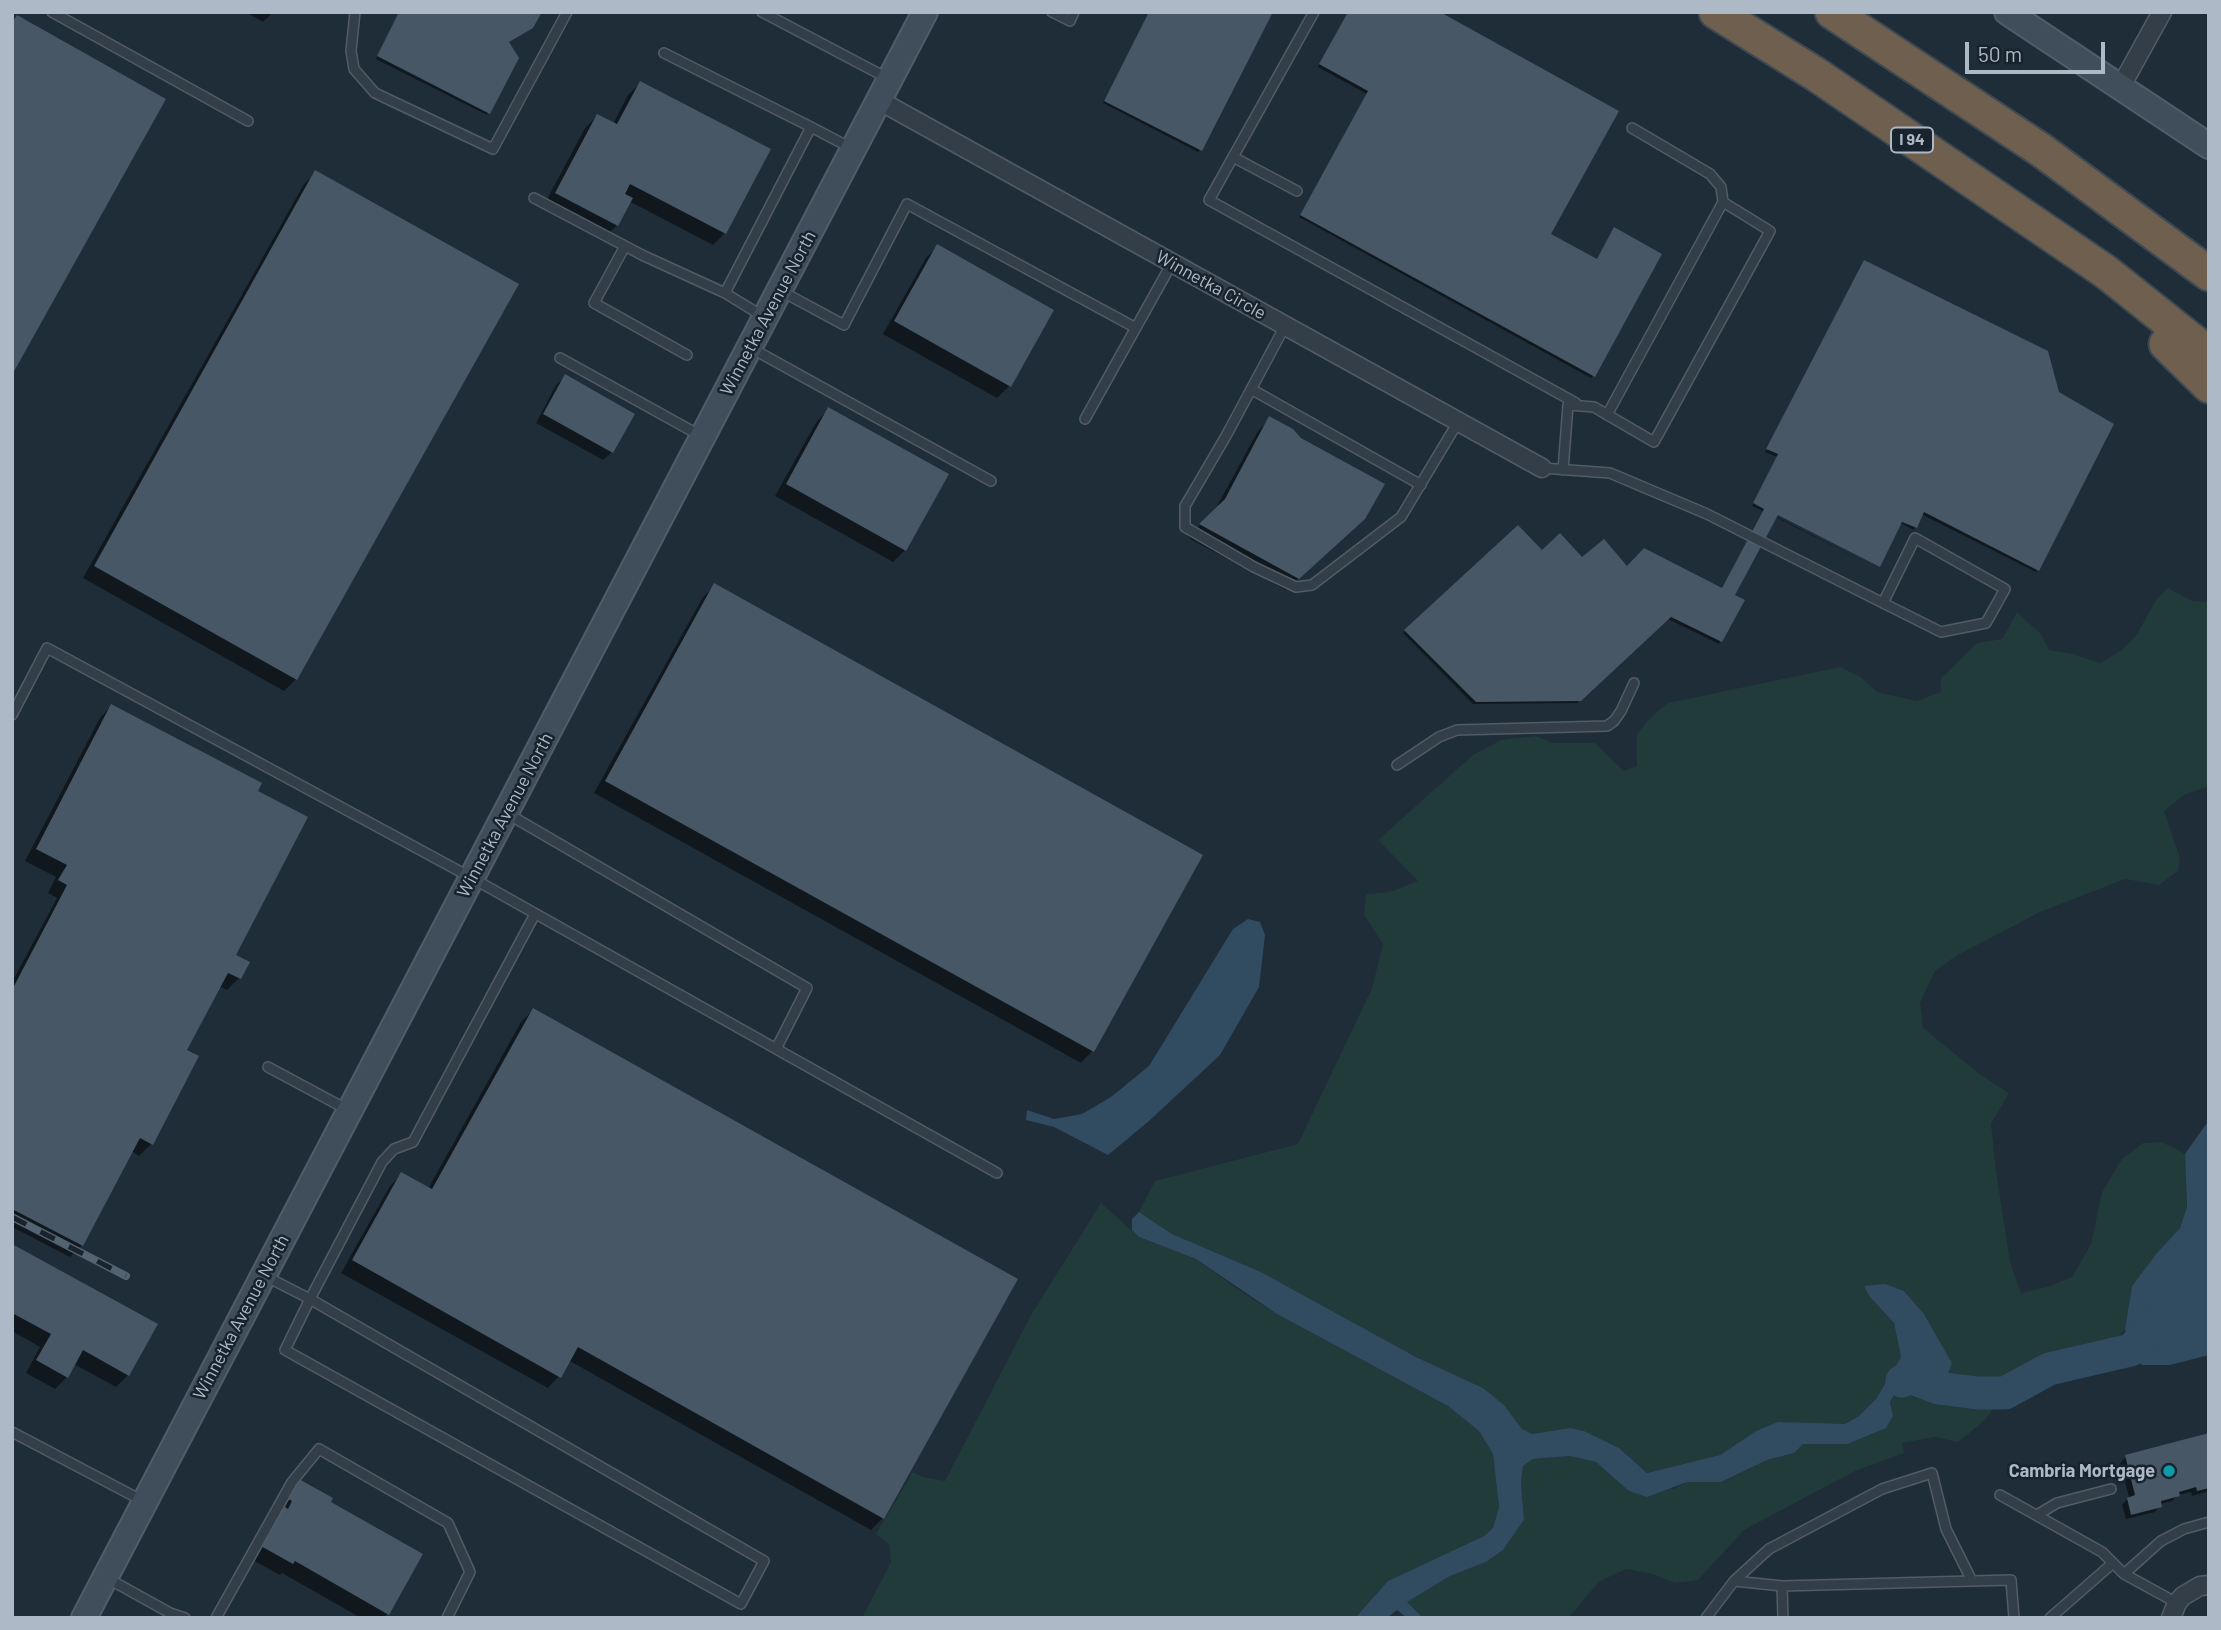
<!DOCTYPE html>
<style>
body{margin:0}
#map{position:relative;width:2221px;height:1630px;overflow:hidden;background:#1f2d39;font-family:Barlow,sans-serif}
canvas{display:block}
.frame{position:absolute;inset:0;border:14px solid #adb9c6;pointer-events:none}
.scale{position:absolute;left:1965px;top:42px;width:140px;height:32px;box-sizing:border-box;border:4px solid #adb9c6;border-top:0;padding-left:9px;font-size:21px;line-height:24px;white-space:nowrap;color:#adb9c6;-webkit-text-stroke:5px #18232d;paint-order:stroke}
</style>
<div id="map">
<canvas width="2221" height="1630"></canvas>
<div class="frame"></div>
<div class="scale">50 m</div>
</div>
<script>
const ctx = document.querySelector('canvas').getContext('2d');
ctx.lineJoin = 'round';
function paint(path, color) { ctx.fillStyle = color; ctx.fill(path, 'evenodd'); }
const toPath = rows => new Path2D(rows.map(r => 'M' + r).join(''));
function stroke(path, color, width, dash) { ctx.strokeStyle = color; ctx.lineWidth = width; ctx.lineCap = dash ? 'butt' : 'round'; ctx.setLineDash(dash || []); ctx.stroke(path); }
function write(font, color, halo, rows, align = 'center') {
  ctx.font = font + ' Barlow,sans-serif'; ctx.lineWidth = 5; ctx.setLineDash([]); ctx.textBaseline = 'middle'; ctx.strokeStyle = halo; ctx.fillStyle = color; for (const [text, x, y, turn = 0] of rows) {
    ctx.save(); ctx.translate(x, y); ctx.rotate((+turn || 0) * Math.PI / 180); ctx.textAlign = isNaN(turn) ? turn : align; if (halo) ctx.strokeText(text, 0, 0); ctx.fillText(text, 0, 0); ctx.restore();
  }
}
paint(toPath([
 [2168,588,2192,601,2209,602,2209,786,2184,795,2164,811,2180,858,2178,871,2159,885,2125,879,2040,912,1956,956,1935,971,1920,1003,1923,1028,1981,1075,2009,1093,1991,1124,1996,1171,2010,1262,2021,1293,2047,1287,2072,1277,2091,1244,2102,1192,2122,1159,2143,1143,2162,1142,2185,1154,2187,1208,2180,1228,2156,1254,2132,1286,2125,1329,2112,1345,2087,1343,2034,1365,2005,1382,1978,1384,1946,1380,1952,1363,1924,1314,1904,1291,1870,1297,1894,1323,1901,1357,1876,1399,1859,1416,1845,1424,1756,1431,1720,1455,1647,1473,1619,1448,1570,1428,1532,1434,1521,1429,1504,1405,1483,1388,1416,1357,1261,1272,1172,1234,1139,1212,1155,1181,1298,1144,1372,988,1383,944,1364,915,1366,894,1390,892,1418,881,1378,840,1473,755,1501,740,1536,736,1553,743,1595,743,1624,771,1637,766,1637,734,1648,720,1668,703,1840,667,1861,677,1877,692,1917,701,1941,692,1941,678,1977,643,2002,639,2017,612,2041,634,2049,650,2073,654,2100,663,2122,650,2137,634,2157,598],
 [1101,1203,1139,1237,1196,1259,1243,1293,1277,1314,1448,1406,1479,1431,1493,1454,1499,1507,1493,1528,1484,1536,1388,1581,1355,1618,862,1618,891,1562,889,1544,876,1534,913,1472,923,1477,945,1481,1031,1315],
 [1905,1388,1944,1398,1998,1401,1985,1420,1958,1442,1935,1437,1902,1443,1904,1453,1855,1471,1744,1530,1698,1580,1675,1583,1653,1574,1626,1569,1600,1581,1568,1618,1423,1618,1406,1602,1450,1576,1486,1562,1503,1550,1524,1520,1521,1482,1523,1466,1533,1459,1570,1456,1596,1462,1612,1476,1673,1489,1687,1482,1721,1482,1767,1460,1794,1453,1803,1444,1848,1444,1886,1428,1893,1416,1890,1402,1894,1395]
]), '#213a3a');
paint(toPath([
 [1248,919,1260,922,1265,935,1259,987,1220,1055,1149,1121,1108,1155,1054,1127,1026,1120,1027,1110,1054,1119,1082,1114,1111,1097,1149,1066,1233,929],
 [2209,1120,2209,1355,2170,1365,2142,1365,2131,1350,2125,1329,2132,1286,2156,1254,2180,1228,2187,1207,2185,1154],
 [1139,1212,1172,1234,1261,1272,1416,1357,1483,1388,1504,1405,1522,1429,1532,1434,1570,1428,1584,1431,1619,1448,1647,1473,1720,1455,1756,1431,1778,1422,1845,1424,1859,1416,1876,1399,1901,1357,1894,1323,1870,1297,1864,1286,1885,1284,1904,1291,1924,1314,1952,1363,1946,1380,1944,1398,1905,1388,1894,1395,1890,1402,1893,1416,1886,1428,1848,1444,1803,1444,1794,1453,1767,1460,1721,1482,1687,1482,1647,1497,1629,1491,1596,1462,1570,1456,1533,1459,1523,1466,1521,1482,1524,1520,1503,1550,1486,1562,1450,1576,1407,1602,1423,1618,1407,1618,1397,1610,1387,1618,1355,1618,1388,1581,1484,1536,1493,1528,1499,1507,1493,1454,1479,1431,1448,1406,1277,1314,1196,1259,1139,1237,1132,1230,1132,1219]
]), '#314b61');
paint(toPath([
 [246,12,273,12,263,22],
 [400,12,508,43,487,115,376,59],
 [1150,12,1200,150,1198,152,1103,103],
 [1348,12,1549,235,1593,376,1591,378,1299,217,1367,94,1318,67],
 [640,83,725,233,713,245,629,201,617,225,605,237,544,205,585,128,597,116,613,124,628,95],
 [316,172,296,679,284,691,83,578,304,184],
 [938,246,1009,386,997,398,883,334,926,258],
 [1862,265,2038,570,2036,572,1921,514,1914,530,1900,523,1771,510,1769,513,1877,568,1775,517,1733,595,1719,644,1668,619,1577,703,1473,704,1403,633,1518,527,1541,553,1722,589,1763,511,1752,506,1777,457,1765,452],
 [565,377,612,452,603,460,536,423,556,385],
 [829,409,905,550,893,562,775,496,817,421],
 [1270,419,1351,531,1286,590,1190,539,1189,535,1215,510,1258,431],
 [715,585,1201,855,1092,1051,1081,1063,594,793,703,597],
 [111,706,256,792,234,955,248,962,239,978,227,990,219,986,185,1051,151,1144,139,1156,131,1151,82,1245,70,1257,12,1227,12,982,57,898,48,893,56,877,25,861,100,718],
 [533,1010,883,1518,871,1530,568,1360,559,1376,548,1388,341,1273,390,1186,402,1174,428,1189,521,1022],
 [12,1246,128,1375,116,1387,74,1364,67,1377,55,1389,26,1373,40,1347,12,1331],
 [2209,1435,2209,1491,2192,1496,2191,1492,2178,1495,2172,1501,2160,1504,2155,1512,2126,1519,2122,1505,2129,1497,2120,1463,2126,1457],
 [286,1492,329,1503,387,1614,383,1618,361,1618,282,1573,280,1575,249,1558]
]), '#0007');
stroke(toPath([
 [1902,1381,1910,1377,1938,1388,1978,1393,2005,1393,2049,1369,2131,1350,2199,1277,2209,1272]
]), '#314b61', 33);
paint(toPath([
 [399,12,542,12,533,28,509,42,519,58,490,114,377,56],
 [1149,12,1273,12,1202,151,1104,101],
 [1348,12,1440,12,1619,111,1551,234,1597,259,1614,227,1662,254,1595,377,1300,215,1368,91,1319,64],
 [17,15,166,99,12,375,12,23],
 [640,81,771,149,726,234,630,184,625,194,633,198,618,226,555,193,597,114,617,124],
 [315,170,519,284,297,680,94,566],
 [937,244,1054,310,1011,387,894,321],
 [1864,260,2048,351,2059,392,2114,424,2039,571,1924,512,1917,528,1902,522,1880,567,1778,515,1735,595,1745,600,1722,642,1671,617,1581,701,1476,702,1404,630,1518,525,1542,550,1560,533,1582,557,1604,539,1627,566,1644,548,1722,588,1764,509,1753,503,1778,454,1766,449],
 [565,374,635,414,613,453,543,414],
 [828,407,949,474,906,551,786,484],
 [1269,416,1293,429,1301,438,1385,484,1365,519,1299,579,1199,524,1225,499],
 [714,583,1203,855,1094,1052,605,781],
 [111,704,262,783,258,791,308,817,236,955,250,962,241,979,228,973,187,1050,199,1056,153,1145,140,1138,83,1246,12,1209,12,990,67,885,58,880,67,865,36,849],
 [533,1008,1018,1279,884,1519,578,1347,561,1378,352,1260,401,1172,432,1189],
 [12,1244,158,1324,129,1376,83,1350,68,1378,36,1360,51,1334,12,1313],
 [2209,1433,2209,1488,2197,1491,2196,1487,2179,1492,2180,1496,2161,1501,2162,1507,2131,1515,2127,1498,2135,1495,2125,1455],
 [297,1478,333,1498,331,1502,423,1554,389,1615,295,1561,293,1564,259,1545,282,1505,288,1509,292,1501,286,1498]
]), '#475765');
const lane = toPath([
 [52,12,248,121],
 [355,12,351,51,354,69,375,93,493,149,567,12],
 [762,12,889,79],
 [1052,12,1070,21,1074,12],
 [664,53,811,127],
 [1632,128,1710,174,1721,187,1723,202],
 [1233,157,1314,12],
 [1297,191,1233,157,1209,200,1576,403],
 [534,198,642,255,725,293],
 [625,246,594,303,687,355],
 [781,291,844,325,907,204,1136,328],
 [764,317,725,293,811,127,853,149],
 [1285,326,1226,436,1185,506,1185,527,1254,567,1296,587,1312,585,1401,517,1458,422],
 [751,348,991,481],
 [560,358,701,436],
 [1251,389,1421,485],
 [1085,419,1172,263],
 [1542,468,1610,473,1707,514,1883,603,1941,632,1986,623,2005,589,1915,538,1883,603],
 [1563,470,1568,405,1594,407,1654,442,1770,231,1723,202,1607,415],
 [12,715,47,648,472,878,997,1173],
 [1397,765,1439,737,1457,730,1607,726,1614,721,1621,711,1634,683],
 [508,814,807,988,776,1049],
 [268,1067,348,1110],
 [265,1276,310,1299,764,1561,741,1604,285,1350,310,1299,382,1162,394,1149,413,1142,535,914],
 [12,1432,143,1501],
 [2000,1495,2102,1552,2124,1574,2177,1603],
 [2037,1515,2057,1503,2111,1489],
 [2124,1574,2161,1541,2184,1529,2209,1522],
 [107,1578,170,1613,185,1618],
 [1734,1581,1782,1586],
 [1972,1581,2011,1580,2014,1618],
 [216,1618,292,1482,319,1449,448,1523,470,1572,447,1618],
 [1706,1618,1734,1581,1769,1549,1882,1489,1932,1473,1946,1529,1972,1581,1782,1586,1783,1618],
 [2050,1618,2113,1563]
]);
const street = toPath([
 [2120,88,2162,12],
 [880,101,1542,468],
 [2171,1618,2177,1603,2183,1596,2200,1586,2209,1585]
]);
const secondary = toPath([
 [2007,12,2209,146],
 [84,1618,925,12]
]);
const highway = toPath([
 [1716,12,1817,75,2106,272,2209,354],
 [1832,12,2041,150,2209,274],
 [2166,344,2209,386]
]);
stroke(lane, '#505c67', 12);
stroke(street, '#505c67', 21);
stroke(secondary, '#505c67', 28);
stroke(highway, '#3d4953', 37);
stroke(lane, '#333e49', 9);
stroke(street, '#333e49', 18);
stroke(secondary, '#404e5c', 24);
stroke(highway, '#6f5f4f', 33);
const rail = toPath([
 [12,1217,126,1276]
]);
stroke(rail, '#546370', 8);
stroke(rail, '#18232d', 5, [16]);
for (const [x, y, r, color] of [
 [2169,1471,7,"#0f9aa8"]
]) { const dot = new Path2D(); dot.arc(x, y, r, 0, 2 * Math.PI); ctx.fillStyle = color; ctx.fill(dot); stroke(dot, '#18232d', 2.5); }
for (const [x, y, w] of [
 [1912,140,42]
]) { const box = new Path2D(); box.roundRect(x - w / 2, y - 12.5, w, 25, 5); ctx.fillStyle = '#18232d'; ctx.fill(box); stroke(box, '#adb9c6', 2); }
write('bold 16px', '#adb9c6', null, [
 ["I 94",1912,140]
]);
write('18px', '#adb9c6', '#18232d', [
 ["Winnetka Circle",1211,285,29],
 ["Winnetka Avenue North",768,313,-62],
 ["Winnetka Avenue North",505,815,-62],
 ["Winnetka Avenue North",241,1317,-62]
]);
write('bold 18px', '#adb9c6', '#18232d', [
 ["Cambria Mortgage",2155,1471]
], 'right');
</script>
